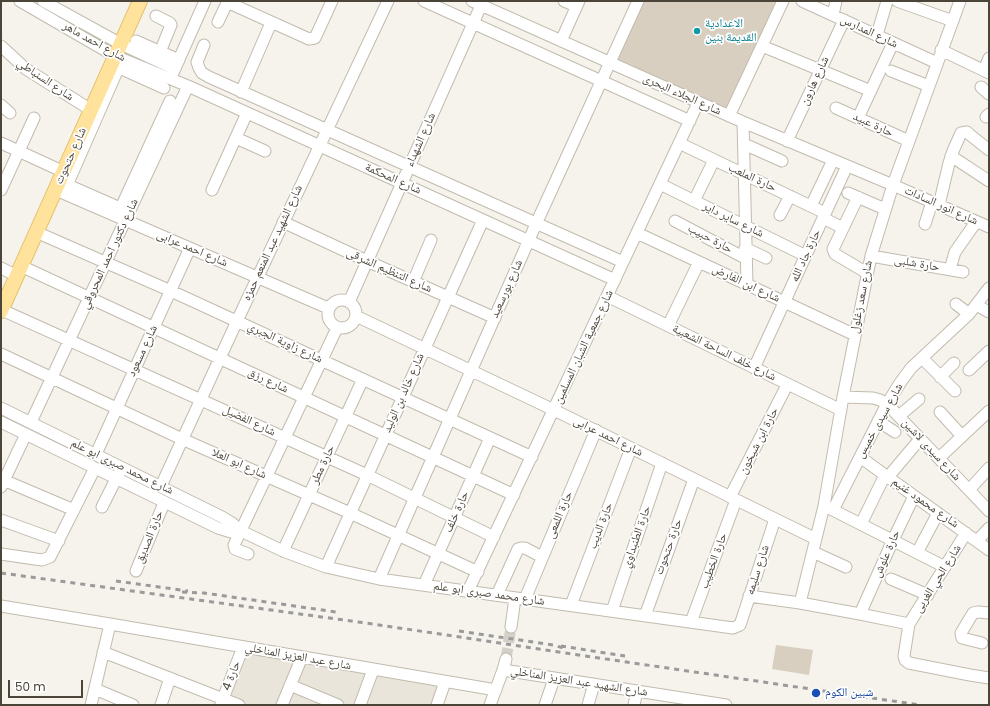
<!DOCTYPE html>
<meta charset="utf-8">
<style>
body{margin:0}
#map{position:relative;width:990px;height:706px;overflow:hidden;background:#f6f3ec;font-family:Poppins,sans-serif}
canvas{display:block}
.frame{position:absolute;inset:0;border:2px solid #4b4439;pointer-events:none}
.scale{position:absolute;left:8px;top:680px;width:75px;height:18px;box-sizing:border-box;border:2px solid #4b4439;border-top:0;padding-left:5px;font-size:12px;line-height:14px;white-space:nowrap;color:#4b4439;-webkit-text-stroke:3px #fff;paint-order:stroke}
</style>
<div id="map">
<canvas width="990" height="706"></canvas>
<div class="frame"></div>
<div class="scale">50 m</div>
</div>
<script>
const ctx = document.querySelector('canvas').getContext('2d');
ctx.lineJoin = 'round';
function paint(path, color) { ctx.fillStyle = color; ctx.fill(path, 'evenodd'); }
const toPath = rows => new Path2D(rows.map(r => 'M' + r).join(''));
function stroke(path, color, width, dash) { ctx.strokeStyle = color; ctx.lineWidth = width; ctx.lineCap = dash ? 'butt' : 'round'; ctx.setLineDash(dash || []); ctx.stroke(path); }
function write(font, color, halo, rows, align = 'center') {
  ctx.font = font + ' Poppins,"Noto Naskh Arabic",sans-serif'; ctx.lineWidth = 3.5; ctx.setLineDash([]); ctx.textBaseline = 'middle'; ctx.strokeStyle = halo; ctx.fillStyle = color; for (const [text, x, y, turn = 0] of rows) {
    ctx.save(); ctx.translate(x, y); ctx.rotate((+turn || 0) * Math.PI / 180); ctx.textAlign = isNaN(turn) ? turn : align; if (halo) ctx.strokeText(text, 0, 0); ctx.fillText(text, 0, 0); ctx.restore();
  }
}
paint(toPath([
 [245,650,441,685,434,705,224,705]
]), '#eae5da');
paint(toPath([
 [641,1,780,1,728,113,614,62],
 [776,645,813,650,809,675,772,669]
]), '#d8cfc1');
stroke(toPath([
 [506,659,511,627]
]), '#d4d0c8', 11, [11, 5.5]);
const minor = toPath([
 [20,1,115,56,188,86,615,280],
 [43,1,121,44,175,69],
 [424,1,690,121],
 [472,1,743,122,893,185,989,227],
 [564,1,576,6],
 [802,1,937,63],
 [897,1,953,21],
 [227,2,309,39,315,38,332,1],
 [833,15,836,1],
 [156,16,170,23,171,25,160,52],
 [218,22,228,1],
 [877,35,887,1],
 [136,41,179,60],
 [561,41,579,1],
 [204,45,197,62,199,68,202,73,209,77,623,262],
 [1,46,26,69,91,110],
 [762,46,871,91],
 [941,50,989,73],
 [984,70,989,58],
 [891,71,929,86],
 [172,75,205,1],
 [981,87,989,94],
 [241,92,271,23],
 [1,105,10,113],
 [836,108,909,141],
 [729,116,783,1],
 [986,117,989,114],
 [858,118,893,43],
 [743,122,747,284],
 [236,138,265,151],
 [787,141,844,20],
 [1,143,64,172],
 [679,143,825,213],
 [744,144,782,161],
 [951,156,989,181],
 [660,184,806,256],
 [1,190,34,118],
 [56,190,328,308],
 [212,190,247,113],
 [848,193,885,209],
 [858,197,833,249,835,254,867,273],
 [694,201,714,160],
 [939,205,949,163,953,151,961,133,967,132,969,134,989,150],
 [811,206,833,160],
 [120,208,70,186,68,183,118,69,122,69,164,88],
 [118,214,170,101],
 [780,215,790,196],
 [823,218,843,228],
 [675,221,745,258],
 [283,222,367,261,495,318],
 [925,224,932,202],
 [36,232,171,291,532,457],
 [637,233,855,335],
 [745,248,766,258],
 [871,256,963,272],
 [21,266,514,495],
 [1,268,17,276],
 [950,269,955,252,976,222],
 [413,282,431,240],
 [607,296,841,410],
 '328 314a14 14 0 1 1 28 0a14 14 0 1 1-28 0Z',
 [349,302,483,1],
 [956,304,969,314],
 [976,305,989,312],
 [2,310,367,475,494,537],
 [356,316,554,410,816,539],
 [668,326,699,262],
 [1,354,182,439,350,513,478,572],
 [922,358,955,391],
 [754,368,847,166],
 [969,370,989,351],
 [940,377,954,363],
 [843,397,873,398,880,400,887,404,989,511],
 [1,408,222,517,232,523,241,531,283,551,326,567,379,579,733,628,740,625,775,519],
 [940,412,962,436],
 [899,416,919,399],
 [878,421,895,432],
 [1,422,218,528,231,532,241,531],
 [31,422,188,86],
 [96,454,190,248],
 [860,457,989,550],
 [939,458,989,411],
 [888,477,920,439],
 [1,479,74,510],
 [161,486,237,321,388,1],
 [1,487,26,434],
 [969,490,989,468],
 [730,497,787,385],
 [102,507,119,473],
 [827,507,945,567],
 [833,510,887,404,900,383,911,368,969,314,989,288],
 [1,520,59,541],
 [861,524,885,475],
 [966,533,909,624,904,656,905,660,909,663,970,675,989,678],
 [977,541,989,528],
 [283,551,363,379],
 [813,552,846,567],
 [917,553,938,513],
 [1,554,42,560,50,557,95,468],
 [248,554,235,549,234,545,337,328],
 [326,567,483,220],
 [136,571,164,503],
 [379,579,536,224,638,1],
 [891,579,928,595],
 [424,585,490,438],
 [468,591,698,103],
 [497,595,518,549,521,548,525,548,542,557],
 [749,596,800,603,860,614,909,624],
 [525,599,596,430],
 [800,603,824,506,843,397,871,256,893,185,960,1],
 [571,605,631,448],
 [1,606,110,624],
 [612,611,662,463],
 [860,614,893,540,914,496],
 [645,616,694,479],
 [691,622,736,500],
 [511,627,515,598],
 [982,643,962,638,961,633,973,613,978,612,989,613],
 [103,652,239,705],
 [503,670,726,705],
 [290,685,338,705],
 [95,689,133,705],
 [221,704,243,647],
 [91,705,110,624,496,690],
 [161,705,170,678],
 [282,705,302,657],
 [360,705,373,670],
 [437,705,445,682],
 [490,705,503,670,506,659],
 [545,705,554,679],
 [588,705,594,684],
 [634,705,637,691]
]);
const major = toPath([
 [1,311,140,1]
]);
stroke(minor, '#c2bbae', 13);
stroke(major, '#e6c16a', 16);
stroke(minor, '#fff', 11);
stroke(major, '#ffe39c', 14);
stroke(toPath([
 [1,573,373,624,599,658,920,705],
 [116,581,188,591],
 [182,592,204,593,336,612],
 [459,631,553,645,567,649],
 [561,646,625,656]
]), '#9a9a9a', 3, [5, 5]);
for (const [x, y, r, color] of [
 [697,31,4,"#0f9aa8"],
 [816,693,5,"#1a4fb4"]
]) { const dot = new Path2D(); dot.arc(x, y, r, 0, 2 * Math.PI); ctx.fillStyle = color; ctx.fill(dot); stroke(dot, '#fff', 1.5); }
write('12px', '#0d838f', '#fff', [
 ["الاعدادية",705,24],
 ["القديمة بنين",705,38]
], 'left');
write('12px', '#4b4439', '#fff', [
 ["شارع المدارس",869,32,25],
 ["شارع احمد ماهر",94,42,29],
 ["شارع السنباطي",45,80,34],
 ["شارع هارون",815,81,-65],
 ["شارع الجلاء البحرى",682,95,24],
 ["حارة عبيد",873,125,25],
 ["شارع الشهداء",421,140,-66],
 ["شارع حتحوت",71,156,-66],
 ["حارة الملعب",752,178,25],
 ["شارع المحكمة",393,179,24],
 ["شارع انور السادات",941,206,24],
 ["شارع ساير داير",733,220,26],
 ["حارة حبيب",710,239,28],
 ["شارع الشهيد عبد المنعم حمزه",273,243,-65],
 ["شارع احمد عرابى",192,249,23],
 ["شارع دكتور احمد المحروقي",110,254,-65],
 ["حارة جاد الله",806,256,-65],
 ["حارة شلبى",917,264,10],
 ["شارع التنظيم الشرقى",389,271,24],
 ["شارع ابن الفارض",746,284,25],
 ["شارع بورسعيد",507,289,-66],
 ["شارع سعد زغلول",862,297,-79],
 ["شارع زاوية الجبري",285,343,25],
 ["شارع جمعية الشبان المسلمين",584,347,-65],
 ["شارع مسعود",143,351,-65],
 ["شارع خلف الساحة الشعبية",724,353,26],
 ["شارع رزق",268,381,25],
 ["شارع خالد بن الوليد",404,393,-66],
 ["شارع الفضيل",249,421,25],
 ["شارع سيدى خميس",880,421,-61],
 ["شارع احمد عرابى",608,437,26],
 ["حارة ابن شيخون",759,441,-63],
 ["شارع سيدى لاشين",931,450,47],
 ["شارع ابو العلا",239,464,24],
 ["حارة مطر",323,465,-65],
 ["شارع محمد صبرى ابو علم",122,467,26],
 ["شارع محمود غنيم",925,503,35],
 ["حارة خلف",457,512,-66],
 ["حارة اللمعى",560,515,-67],
 ["حارة الديب",601,526,-69],
 ["حارة الصديق",150,537,-68],
 ["حارة الطنبداوي",637,537,-71],
 ["حارة حتحوت",669,547,-70],
 ["حارة علوش",887,554,-66],
 ["حارة الخطيب",714,561,-70],
 ["شارع سليمه",758,570,-72],
 ["شارع الحي الغربى",938,579,-58],
 ["شارع محمد صبرى ابو علم",489,594,8],
 ["شارع عبد العزيز المناخلي",298,657,10],
 ["حارة 4",232,676,-69],
 ["شارع الشهيد عبد العزيز المناخلي",579,682,9]
]);
write('12px', '#164399', '#fff', [
 ["شبين الكوم",825,693]
], 'left');
</script>
